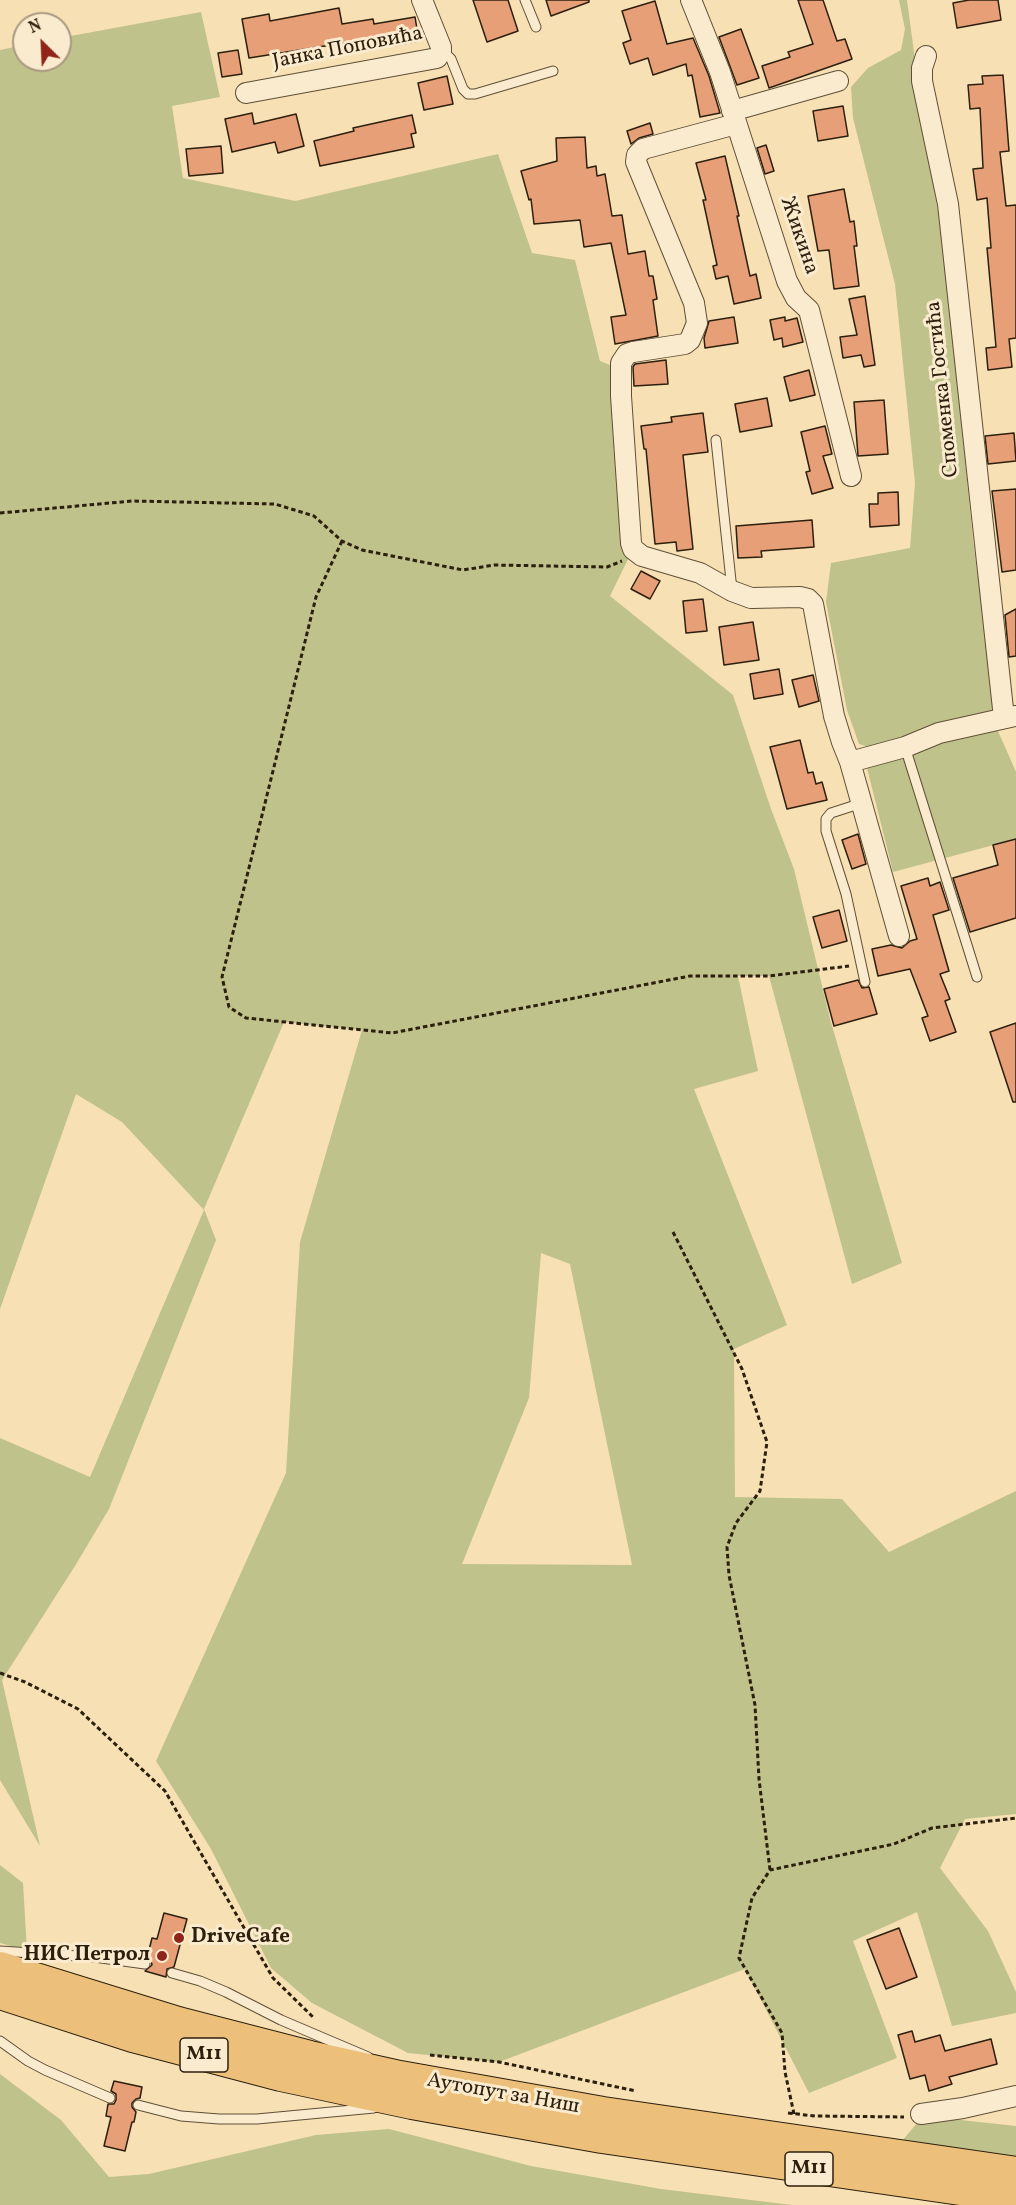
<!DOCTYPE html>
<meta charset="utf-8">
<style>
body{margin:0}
#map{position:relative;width:1016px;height:2205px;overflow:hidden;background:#f7e0b4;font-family:Vollkorn,serif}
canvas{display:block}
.north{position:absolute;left:12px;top:12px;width:60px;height:60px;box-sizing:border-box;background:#faebce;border:2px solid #a89981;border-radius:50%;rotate:336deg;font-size:16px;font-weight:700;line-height:24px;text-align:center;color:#2c1f0d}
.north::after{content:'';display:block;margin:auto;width:21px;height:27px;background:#8f2418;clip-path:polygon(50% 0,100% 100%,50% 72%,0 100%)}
</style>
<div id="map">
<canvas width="1016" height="2205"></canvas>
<div class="north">N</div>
</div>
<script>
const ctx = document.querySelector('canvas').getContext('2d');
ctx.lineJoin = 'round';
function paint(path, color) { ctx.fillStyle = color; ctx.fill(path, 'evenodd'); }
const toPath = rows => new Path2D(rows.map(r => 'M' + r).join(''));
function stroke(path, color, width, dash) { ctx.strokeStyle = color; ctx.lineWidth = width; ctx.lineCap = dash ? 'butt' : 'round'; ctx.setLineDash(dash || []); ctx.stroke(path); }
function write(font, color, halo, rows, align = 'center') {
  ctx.font = font + ' Vollkorn,serif'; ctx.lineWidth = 6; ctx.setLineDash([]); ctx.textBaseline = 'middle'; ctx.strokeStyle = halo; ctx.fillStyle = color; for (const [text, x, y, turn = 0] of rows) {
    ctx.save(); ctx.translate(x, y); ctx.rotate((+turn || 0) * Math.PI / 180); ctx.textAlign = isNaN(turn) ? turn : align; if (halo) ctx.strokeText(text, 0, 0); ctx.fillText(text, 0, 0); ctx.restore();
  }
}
paint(toPath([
 [899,0,907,0,924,127,944,247,973,540,998,731,1016,772,1016,839,893,872,864,756,875,749,859,744,847,710,826,602,831,563,910,548,915,483,895,284,853,118,851,87,868,68,901,50,905,29],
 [201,12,220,97,172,106,183,178,295,201,498,154,532,253,575,260,600,361,620,369,633,549,610,596,733,695,771,809,794,869,830,1019,902,1263,852,1284,769,976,738,976,758,1071,694,1089,787,1325,734,1349,735,1497,842,1499,889,1552,1016,1491,1016,1814,965,1819,940,1868,988,1931,1016,1992,1016,2013,952,2026,917,1912,853,1941,897,2058,809,2093,745,1969,499,2062,408,2053,312,2003,271,1968,211,1849,156,1761,286,1473,300,1242,362,1030,284,1022,204,1209,216,1240,109,1509,75,1566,2,1680,40,1846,0,1780,0,1438,90,1477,204,1210,122,1122,76,1094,0,1309,0,50,24,45,24,60,60,60,60,38],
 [541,1253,570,1264,632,1565,462,1564,529,1398],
 [0,1865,23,1883,27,1951,0,1943],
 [0,2074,61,2120,109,2177,149,2174,316,2135,389,2129,531,2166,661,2189,792,2205,0,2205],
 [923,2116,1016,2126,1016,2157,901,2142]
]), '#bfc28b');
const building = toPath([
 [473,0,508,0,518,31,487,42,473,0],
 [546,0,589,0,589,2,551,16,546,0],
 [798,0,823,0,837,41,845,39,852,59,769,88,762,66,790,57,788,52,813,44,798,0],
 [969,0,998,0,1001,20,957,28,953,3,969,0],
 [655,1,667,44,693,38,709,76,720,113,700,117,692,75,688,76,686,64,653,75,648,58,630,64,623,43,631,40,622,11,655,1],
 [339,8,342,24,373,19,374,24,415,17,419,41,394,46,393,41,351,49,350,42,249,58,242,19,269,14,270,21,339,8],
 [741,29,759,78,737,85,719,37,741,29],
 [238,50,242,74,222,77,218,53,238,50],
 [1003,75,1009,151,1000,152,1006,206,1016,205,1016,338,1009,339,1012,367,988,370,986,348,996,347,987,248,991,248,987,198,977,200,973,169,983,168,980,108,970,109,968,85,983,84,982,76,1003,75],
 [447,76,453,104,424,110,418,83,447,76],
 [843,106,848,136,818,141,813,111,843,106],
 [252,113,254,124,296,114,304,146,278,153,275,142,232,152,225,119,252,113],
 [412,115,416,133,411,134,414,147,320,166,314,141,354,131,353,128,412,115],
 [650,123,653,134,639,138,631,144,627,131,650,123],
 [585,137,587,168,596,166,597,176,605,174,612,216,622,215,628,254,645,251,649,276,653,276,657,299,653,300,658,336,615,344,611,317,626,315,611,243,584,247,580,220,534,224,531,199,529,200,521,171,557,161,556,138,585,137],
 [766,145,774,171,765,174,757,148,766,145],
 [221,146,223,173,189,176,186,149,221,146],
 [725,156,739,216,737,216,750,276,756,274,761,298,734,304,728,276,716,279,713,266,717,265,703,200,706,200,696,163,725,156],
 [844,189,850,222,854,221,857,246,854,246,859,286,834,289,829,250,818,251,808,196,844,189],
 [865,296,875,365,864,367,861,355,843,358,840,337,857,335,849,299,865,296],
 [734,317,738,343,705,348,704,338,709,321,734,317],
 [785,317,785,321,797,318,803,342,783,347,782,338,774,340,770,320,785,317],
 [666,360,668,384,634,386,633,367,635,364,666,360],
 [809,370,815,395,790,401,784,377,809,370],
 [767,398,772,426,740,432,735,404,767,398],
 [884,400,888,454,858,456,854,402,884,400],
 [703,413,708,452,683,455,693,549,677,551,676,542,655,544,646,449,644,449,641,426,672,422,671,417,703,413],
 [825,426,832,454,823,456,833,488,812,494,806,472,810,471,801,432,825,426],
 [1014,433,1016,461,988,464,985,436,1014,433],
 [1016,489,1016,570,1002,572,992,491,1016,489],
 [898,492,899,525,870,527,869,504,878,504,878,493,898,492],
 [812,520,814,547,761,551,762,557,738,558,736,526,812,520],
 [641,571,660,581,650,599,631,589,641,571],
 [703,599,707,631,686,633,683,601,703,599],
 [1016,609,1016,656,1009,657,1005,615,1016,609],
 [753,622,759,660,724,665,719,627,753,622],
 [779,669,783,694,754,699,750,674,779,669],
 [813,675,819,701,799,707,792,680,813,675],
 [800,740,808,773,813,772,816,784,822,782,827,800,787,809,770,747,800,740],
 [858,834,866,864,852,869,842,840,858,834],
 [1016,839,1016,918,970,932,953,878,998,865,993,845,1016,839],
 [928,878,930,886,940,882,949,910,933,915,949,971,940,974,950,999,945,1001,956,1032,930,1041,922,1018,928,1016,910,969,878,976,872,949,891,945,902,948,910,941,917,939,901,886,928,878],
 [839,910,847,941,822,948,813,917,839,910],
 [858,980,862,988,869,987,877,1014,834,1026,824,989,858,980],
 [1016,1023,1016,1102,1013,1102,990,1032,1016,1023],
 [164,1913,187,1919,174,1967,167,1969,166,1977,145,1971,152,1965,151,1961,147,1958,152,1938,157,1939,164,1913],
 [899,1928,917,1977,886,1989,867,1940,899,1928],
 [912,2031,915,2042,940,2035,945,2051,991,2039,997,2064,949,2077,952,2084,929,2091,925,2075,910,2079,898,2035,912,2031],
 [114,2081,142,2087,140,2098,136,2099,132,2103,132,2107,136,2112,134,2122,132,2122,125,2151,104,2146,111,2117,106,2116,108,2104,114,2104,116,2100,116,2094,111,2091,114,2081]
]);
paint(building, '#e69f76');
stroke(building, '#2c1f0d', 1.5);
const service = toPath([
 [525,0,536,27],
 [442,50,451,59,463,89,468,94,475,94,553,71],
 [716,440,732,590],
 [905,747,977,977],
 [862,803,831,813,826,819,826,831,846,894,865,982],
 [0,1951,94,1957,145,1964],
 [172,1973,200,1981,226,1992,281,2020,368,2057],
 [0,2041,28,2061,45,2070,110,2098],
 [138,2105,181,2116,219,2119,257,2119,374,2108]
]);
const minor = toPath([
 [691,0,720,72,787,281,796,298,809,310,851,476],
 [926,56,922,68,922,81,948,204,1004,718],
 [246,93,437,58,441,52,441,47,422,0],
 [732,111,838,81],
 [736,124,643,149,637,155,636,162,694,303,697,323,690,340,685,344,633,352,627,354,621,363,621,396,631,543,633,549,642,556,700,573,732,591,751,598,800,597,808,599,813,604,834,716,842,742,850,762,899,936],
 [850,762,905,747,939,733,1015,716],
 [921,2114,963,2108,1016,2096]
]);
const trunk = toPath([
 [0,1968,178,2023,310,2057,400,2077,603,2113,1016,2173],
 [0,1993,133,2036,281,2075,412,2103,602,2137,1016,2197]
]);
stroke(service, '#5f4f37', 11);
stroke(minor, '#5f4f37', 22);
stroke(trunk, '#2c1f0d', 34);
stroke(toPath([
 [0,513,132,501,275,504,314,516,342,541,362,550,463,570,494,565,607,567,622,561],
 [342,541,316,597,222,977,229,1007,246,1018,392,1033,690,976,769,976,849,966],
 [673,1232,742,1369,767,1442,760,1491,736,1523,727,1547,729,1575,755,1705,759,1779,770,1870],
 [0,1673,25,1682,78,1709,165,1791,273,1978,314,2018],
 [430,2055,499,2062,636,2091],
 [788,2113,815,2116,904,2117],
 [794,2114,785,2072,782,2033,739,1958,752,1898,770,1870,894,1844,932,1828,1016,1818]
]), '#2c1f0d', 3, [4.5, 3]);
stroke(service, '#faebce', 9);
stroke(minor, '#faebce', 20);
stroke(trunk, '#ecc07a', 32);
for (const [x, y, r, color] of [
 [179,1938,6,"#8f2418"],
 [162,1956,6,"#8f2418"]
]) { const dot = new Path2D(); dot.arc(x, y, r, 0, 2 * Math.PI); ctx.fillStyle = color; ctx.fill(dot); stroke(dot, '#faebce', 2); }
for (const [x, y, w] of [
 [204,2055,48],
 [809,2169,48]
]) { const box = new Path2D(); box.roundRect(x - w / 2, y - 17, w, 34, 4.5); ctx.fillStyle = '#faebce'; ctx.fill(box); stroke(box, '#2c1f0d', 1.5); }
write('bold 20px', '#2c1f0d', null, [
 ["M11",204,2055],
 ["M11",809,2169]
]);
write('21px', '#2c1f0d', '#faebce', [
 ["Јанка Поповића",348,49,-11],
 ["Жикина",798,236,71],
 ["Споменка Гостића",944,389,-96],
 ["Аутопут за Ниш",503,2095,10]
]);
write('bold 21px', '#2c1f0d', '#faebce', [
 ["DriveCafe",191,1938],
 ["НИС Петрол",150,1956,"right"]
], 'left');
</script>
